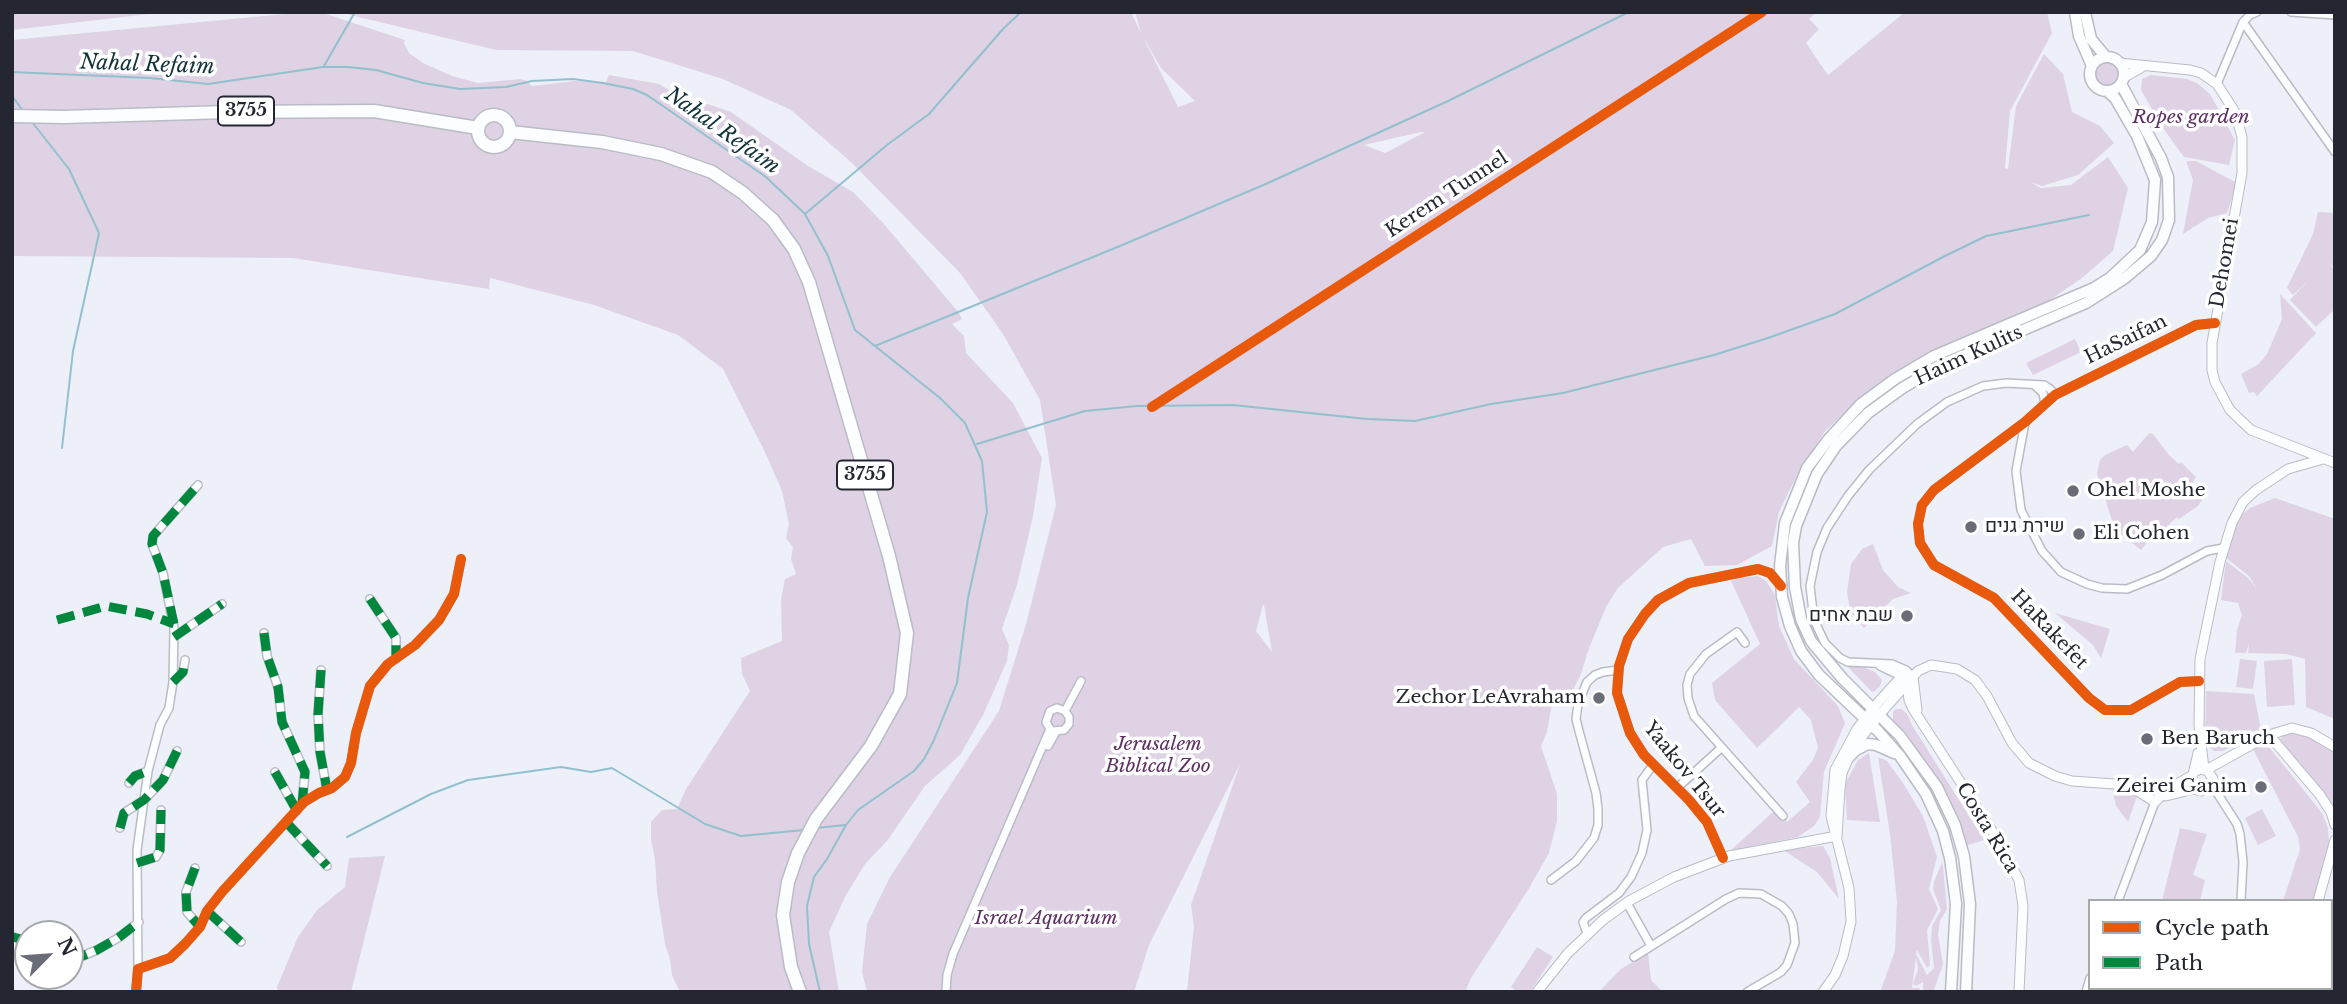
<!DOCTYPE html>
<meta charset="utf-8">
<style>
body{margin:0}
#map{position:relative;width:2347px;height:1004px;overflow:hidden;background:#edf0f9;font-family:"Libre Baskerville",serif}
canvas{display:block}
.frame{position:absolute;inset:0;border:14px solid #242731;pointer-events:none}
.legend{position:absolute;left:2088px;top:899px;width:245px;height:91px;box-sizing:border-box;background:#fff;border:2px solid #a7a9ad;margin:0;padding:9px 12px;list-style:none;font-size:21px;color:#242731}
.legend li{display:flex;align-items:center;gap:14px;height:35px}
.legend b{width:35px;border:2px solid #a7a9ad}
.north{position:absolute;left:14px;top:920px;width:70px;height:70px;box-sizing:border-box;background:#fff;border:2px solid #a7a9ad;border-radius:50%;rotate:65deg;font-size:19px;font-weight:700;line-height:28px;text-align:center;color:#242731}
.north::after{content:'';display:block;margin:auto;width:24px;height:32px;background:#6a6d77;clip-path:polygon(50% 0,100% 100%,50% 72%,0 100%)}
</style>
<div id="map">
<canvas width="2347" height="1004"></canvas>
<div class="frame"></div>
<ul class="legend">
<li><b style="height:9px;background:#e8590c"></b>Cycle path</li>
<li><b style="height:9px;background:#00873e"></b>Path</li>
</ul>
<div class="north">N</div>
</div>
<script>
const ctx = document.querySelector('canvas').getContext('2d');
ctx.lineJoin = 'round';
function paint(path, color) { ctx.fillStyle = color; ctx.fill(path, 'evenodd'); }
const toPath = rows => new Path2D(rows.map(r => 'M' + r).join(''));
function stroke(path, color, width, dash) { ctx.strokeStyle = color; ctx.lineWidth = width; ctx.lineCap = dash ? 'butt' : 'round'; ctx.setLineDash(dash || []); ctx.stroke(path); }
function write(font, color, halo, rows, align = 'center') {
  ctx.font = font + ' "Libre Baskerville",Heebo,serif'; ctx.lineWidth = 7; ctx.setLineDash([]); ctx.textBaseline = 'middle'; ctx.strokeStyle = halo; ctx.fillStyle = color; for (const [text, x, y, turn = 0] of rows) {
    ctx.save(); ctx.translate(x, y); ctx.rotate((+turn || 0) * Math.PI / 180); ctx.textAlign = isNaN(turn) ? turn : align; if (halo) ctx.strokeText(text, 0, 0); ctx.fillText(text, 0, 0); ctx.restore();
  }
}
paint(toPath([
 [12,12,166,12,12,30],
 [338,12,1131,12,1141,33,1135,12,1817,12,1809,19,1819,29,1806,43,1828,75,1905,12,2047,12,2052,33,2010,111,2005,168,2008,169,2016,106,2044,54,2063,74,2072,112,2100,126,2114,143,2078,175,2042,186,2030,182,2041,188,2071,185,2108,157,2128,188,2113,251,2082,278,2044,304,1930,356,1870,391,1826,430,1800,469,1779,512,1772,546,1737,565,1705,566,1691,539,1663,547,1618,588,1606,607,1588,651,1581,674,1571,694,1552,703,1547,732,1541,746,1557,794,1557,821,1549,853,1528,890,1471,978,1465,992,1187,992,1194,926,1191,905,1240,764,1149,945,1134,992,867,992,862,972,867,924,890,877,999,711,1026,624,1056,505,1040,400,1003,334,960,273,852,163,791,110,723,79,633,51,496,50],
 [1142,35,1161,68,1195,101,1178,107],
 [1425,132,1385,153,1364,145,1421,132],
 [1263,605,1264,605,1272,652,1256,631],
 [285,14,326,14,405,40,404,43,409,53,423,63,452,76,478,83,520,79,527,81,532,86,575,81,606,82,609,75,659,84,684,99,687,111,695,105,708,104,731,112,808,166,853,192,884,224,959,313,962,319,952,324,964,336,966,353,1013,403,1042,458,1033,516,1017,585,1002,629,1009,645,1007,661,983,715,960,755,925,786,887,841,865,864,845,897,829,932,839,992,680,992,672,975,670,959,665,944,657,892,655,859,651,840,651,822,662,810,677,809,686,789,750,691,742,674,741,658,782,641,781,600,785,579,796,574,791,559,793,547,786,538,789,524,782,491,765,452,723,369,678,335,594,305,490,278,489,289,293,258,12,256,12,40],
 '2093 74a14 14 0 1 1 28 0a14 14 0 1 1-28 0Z',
 [2151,75,2187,79,2197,83,2210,94,2235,140,2229,165,2184,157,2163,128,2141,90,2142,79],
 [2186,161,2196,161,2237,183,2227,213,2208,218,2183,234,2193,180],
 [2318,212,2335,213,2335,268,2328,262,2335,270,2335,309,2316,327,2290,300,2309,280,2293,295,2287,288,2313,234],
 [2280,294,2316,333,2257,396,2254,392,2249,393,2241,374,2259,364,2267,354,2282,319],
 [2075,339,2081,352,2033,375,2026,363],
 [2149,433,2153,434,2169,455,2179,464,2181,462,2196,477,2191,485,2197,491,2207,485,2203,499,2198,506,2179,519,2177,517,2159,534,2156,532,2141,550,2115,530,2097,473,2100,460,2105,455,2127,445,2133,452],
 [2275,498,2335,519,2335,719,2306,707,2305,659,2286,654,2248,653,2249,643,2246,653,2235,653,2237,630,2242,615,2238,603,2221,600,2226,561,2248,578,2257,589,2249,576,2226,558,2225,552,2237,521,2244,513,2250,508],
 [1873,544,1883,570,1898,587,1911,593,1893,599,1864,628,1850,611,1847,592,1851,564,1862,549],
 [1758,576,1766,581,1775,595,1779,626,1794,659,1838,706,1845,723,1824,772,1820,817,1814,826,1798,837,1730,851,1773,812,1787,822,1810,802,1796,782,1813,760,1818,748,1811,720,1799,707,1757,748,1715,700,1712,683,1760,644,1731,581,1739,578],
 [2055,613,2110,629,2101,658,2093,645],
 [2240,659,2257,661,2253,689,2236,687],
 [2292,659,2295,705,2267,707,2264,661],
 [1848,667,1863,667,1875,672,1882,680,1880,686,1875,691,1872,692],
 [2206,691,2254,694,2261,730,2223,751,2214,751,2210,748,2205,740],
 [1897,709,1902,709,1907,714,1912,725,1984,840,1965,846,1951,807,1893,723,1893,711],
 [2295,733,2305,735,2335,752,2335,814,2330,803,2281,747,2279,740,2285,735],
 [2265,742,2322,813,2328,828,2329,842,2314,901,2283,901,2300,849,2298,837,2253,749],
 [1869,753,1880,822,1847,820,1845,784,1858,760],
 [1878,757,1887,761,1903,783,1923,816,1937,857,1929,889,1938,909,1927,930,1930,965,1927,968,1917,950,1916,954,1927,975,1934,968,1931,941,1932,926,1941,910,1933,889,1934,882,1942,862,1943,867,1947,909,1940,921,1938,935,1943,964,1934,990,1929,992,1923,992,1923,982,1916,986,1913,984,1918,969,1916,957,1912,988,1920,988,1919,992,1880,992,1895,951,1897,902,1890,834],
 [2112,787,2123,787,2137,796,2128,822,2116,806],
 [2262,809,2276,836,2258,845,2245,818],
 [2180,828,2207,834,2193,875,2205,880,2200,901,2162,901],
 [1823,846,1830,858,1839,899,1817,872,1783,850],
 [385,856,351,992,278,992,277,987,298,937,317,910,345,887,349,858],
 [1537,947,1553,957,1530,992,1518,992,1511,987],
 [1648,953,1651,980,1663,992,1599,992,1621,969]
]), '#ded2e4');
stroke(toPath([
 [324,66,355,12],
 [12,72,150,78,208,84,323,67,348,67,376,70,423,83,460,89,506,87,532,81,573,79,603,83,633,89,647,95,766,177,805,214,828,256,855,330,940,398,965,423,982,461,987,512,968,598,957,683,934,740,924,759,914,771,858,810,846,825,827,859,814,877,807,906,809,944,820,992],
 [12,96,24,112],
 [32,122,69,169,99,233,73,351,62,448],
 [805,214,887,145,929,114,1003,29,1021,12],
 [875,346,1120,246,1268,183,1448,101,1629,12],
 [977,444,1085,411,1137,406,1233,405,1367,419,1415,421,1491,404,1563,393,1714,355,1768,338,1835,314,1943,257,1986,236,2089,215],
 [816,828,845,825],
 [347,837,431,794,468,780,561,767,591,772,612,768,705,824,741,836,804,830]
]), '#93c0cf', 2);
const minor = toPath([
 [2291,12,2335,15],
 [2243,22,2335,152],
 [2217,84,2243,22,2250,15,2257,12],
 [2034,385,2043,393,2045,404],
 [2025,422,2016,471,2021,510,2042,551,2061,572,2087,584,2102,588,2127,589,2162,575,2207,551,2223,548],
 [370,599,396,638,396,659],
 [264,633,267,656,278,687,282,722,305,772,302,805],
 [174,637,222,604],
 [1745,643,1737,632,1706,654,1690,674,1687,685,1688,698,1694,716,1783,816],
 [1880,666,1901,676],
 [321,670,318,714,320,752,327,790],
 [1912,676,1906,670,1892,664,1848,662,1840,658,1825,643,1814,620,1810,586,1817,552,1827,528,1848,496,1869,470,1917,424,1947,402,1983,386,2006,383,2044,385,2050,389,2055,395],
 [2199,681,2180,682,2131,710,2105,710,2089,698,1994,598,1934,565,1920,543,1918,524,1922,505,1934,490,2025,422,2055,395,2196,325,2215,323],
 [173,682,183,672,185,660],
 [1065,711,1081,681],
 [1050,729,1046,722,1050,711,1057,708,1065,711],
 [1053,731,1064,730,1069,724,1069,717,1065,711],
 [1048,746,1056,732],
 [275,772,297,811],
 [129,783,135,776,148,771],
 [2212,785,2237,824,2240,834,2243,862,2241,901],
 [1677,788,1721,748],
 [286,822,327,866],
 [120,828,124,813,144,800,163,780,177,751],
 [1723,858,1707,822,1689,800,1644,755,1630,733,1617,693,1619,666,1628,639,1645,614,1658,600,1689,583,1758,569,1770,573,1781,586],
 [137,863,156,857,160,850,161,810],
 [195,868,186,892,187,912,200,927],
 [1551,880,1576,861,1594,838,1598,825,1598,809,1596,793,1579,731,1576,719,1578,704,1587,682,1595,675,1603,672,1618,670],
 [2118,901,2155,802],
 [1627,903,1651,946],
 [207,911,241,942],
 [1587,933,1583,922,1586,918,1619,893,1631,877,1642,853,1647,830,1642,780,1653,765],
 [13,937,28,941],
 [70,957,75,959,97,950,118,938,139,922],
 [1634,957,1726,899,1739,893,1761,894,1782,906,1789,914,1793,924,1795,943,1787,965,1781,972,1747,992],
 [138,969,137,850,148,771,160,725,169,708,173,682,174,628,163,573,152,544,153,536,198,485],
 [136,992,138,969,170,958,185,944,200,927,207,911,222,892,304,802,319,793,332,788,345,777,351,763,356,733,370,686,388,664,415,645,439,620,454,594,461,559],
 [946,992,947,975,953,954,1050,729],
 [2086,992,2090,978],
 [2200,992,2203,988]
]);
const tertiary = toPath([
 [2119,63,2190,70,2201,73,2217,84,2235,112,2242,137,2242,173,2212,343,2212,370,2215,382,2230,410,2251,430,2335,463],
 [2123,78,2142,67],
 [1913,677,1917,710],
 [1907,683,1909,700,1913,709,1998,840,2019,880,2023,906,2019,992],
 [2269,735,2320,795,2331,812,2335,825],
 [2204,769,2199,725,2200,659,2220,562,2232,523,2243,502,2256,490,2288,469,2323,459],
 [2206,770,2269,735,2292,728,2311,733,2335,747],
 [2194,772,2200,769,2208,771,2213,779,2210,788,2201,791,2194,789,2191,783,2198,753],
 [2166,796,2194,789],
 [2155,802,2167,790,2191,776],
 [1837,836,1840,789,1842,773,1849,757,1864,734,1887,706,1918,671,1931,665,1957,669,1975,680,1987,696,2012,743,2029,763,2055,776,2072,781,2128,785,2155,802],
 [2318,901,2335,840],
 [1537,992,1568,953,1603,920,1629,901,1674,877,1729,856,1837,836],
 [1823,992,1835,975,1843,956,1851,922,1849,888,1831,816,1835,770,1857,729,1880,700,1903,675,1908,674,1913,677],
 [2301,992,2302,988]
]);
const secondary = toPath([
 [2075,12,2079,36,2092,66],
 [2085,12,2091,39,2106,57],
 '2090 74a17 17 0 1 1 34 0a17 17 0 1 1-34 0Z',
 [1849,757,1856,750,1868,744,1876,745,1894,753],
 [1951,992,1956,904,1950,858,1943,831,1926,794,1900,756,1878,731,1819,675,1801,651,1790,626,1782,597,1780,566,1785,523,1807,468,1828,440,1861,404,1895,379,1934,356,2094,288,2110,278,2140,250,2152,222,2155,180,2137,136,2115,98,2107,91],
 [1966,992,1970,904,1964,856,1955,825,1937,787,1900,736,1842,678,1811,641,1801,619,1795,587,1793,543,1796,526,1817,474,1836,446,1868,413,1901,389,1939,366,2086,303,2125,278,2151,256,2162,240,2169,220,2168,177,2161,158,2121,84]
]);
const primary = toPath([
 '478 131a16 16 0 1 1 32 0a16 16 0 1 1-32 0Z',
 [12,116,64,117,227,112,374,111,478,128],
 [510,132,602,142,661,154,712,172,743,193,773,220,794,249,809,282,889,556,907,633,900,694,871,746,816,819,798,853,788,882,783,915,791,967,800,992]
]);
stroke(minor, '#b9bcc5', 10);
stroke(tertiary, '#b9bcc5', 11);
stroke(secondary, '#b9bcc5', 13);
stroke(primary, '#b9bcc5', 15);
stroke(minor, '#fcfdfe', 7);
stroke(tertiary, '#fcfdfe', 9);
stroke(secondary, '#fcfdfe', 10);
stroke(primary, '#fcfdfe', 12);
stroke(toPath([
 [370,599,396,638,396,659],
 [57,620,106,606,147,614,174,624],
 [174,624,163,573,152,544,153,536,198,485],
 [264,633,267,656,278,687,282,722,305,772,302,804],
 [174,637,222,604],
 [321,670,318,714,320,752,327,790],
 [173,682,183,672,185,660],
 [275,772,297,811],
 [129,783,135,776,148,771],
 [286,822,327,866],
 [120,828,124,813,144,800,163,780,177,751],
 [137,863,156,857,160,850,161,810],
 [195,868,186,892,187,912,200,927],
 [207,911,241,942],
 [13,937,28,941],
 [70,957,75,959,97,950,118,938,139,922]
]), '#00873e', 9, [18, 9]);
stroke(toPath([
 [1152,407,1762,12],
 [2199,681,2180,682,2131,710,2105,710,2089,698,1994,598,1934,565,1920,543,1918,524,1922,505,1934,490,2025,422,2055,395,2196,325,2215,323],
 [1723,858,1707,822,1689,800,1644,755,1630,733,1617,693,1619,666,1628,639,1645,614,1658,600,1689,583,1758,569,1770,573,1781,586],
 [136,992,138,969,170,958,185,944,200,927,207,911,222,892,304,802,319,793,332,788,345,777,351,763,356,733,370,686,388,664,415,645,439,620,454,594,461,559]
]), '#e8590c', 10);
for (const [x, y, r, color] of [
 [2073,491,7,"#6a6d77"],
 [1971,527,7,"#6a6d77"],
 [2079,534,7,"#6a6d77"],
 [1907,616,7,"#6a6d77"],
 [1599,698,7,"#6a6d77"],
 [2147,739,7,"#6a6d77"],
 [2261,787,7,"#6a6d77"]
]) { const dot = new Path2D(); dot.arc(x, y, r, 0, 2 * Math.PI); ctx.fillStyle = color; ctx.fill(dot); stroke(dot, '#fff', 2.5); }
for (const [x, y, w] of [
 [246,111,56],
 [865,475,56]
]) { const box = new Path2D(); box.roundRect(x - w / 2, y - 14.5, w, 29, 5); ctx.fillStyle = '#fff'; ctx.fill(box); stroke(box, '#242731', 2); }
write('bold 18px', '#242731', null, [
 ["3755",246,111],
 ["3755",865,475]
]);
write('italic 19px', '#5e3063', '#fff', [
 ["Ropes garden",2191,118],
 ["Jerusalem",1158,745],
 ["Biblical Zoo",1158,767],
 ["Israel Aquarium",1046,919]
]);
write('19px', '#242731', '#fff', [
 ["Kerem Tunnel",1447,195,-33],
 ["Dehomei",2225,263,-80],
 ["HaSaifan",2126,340,-26],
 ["Haim Kulits",1969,356,-25],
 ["HaRakefet",2049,630,46],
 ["Yaakov Tsur",1684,770,51],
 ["Costa Rica",1987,828,59]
]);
write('19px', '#242731', '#fff', [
 ["Ohel Moshe",2087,491],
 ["שירת גנים",1985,527],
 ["Eli Cohen",2093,534],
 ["שבת אחים",1893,616,"right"],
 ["Zechor LeAvraham",1585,698,"right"],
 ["Ben Baruch",2161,739],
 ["Zeirei Ganim",2247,787,"right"]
], 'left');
write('italic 21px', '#12323a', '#fff', [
 ["Nahal Refaim",147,65,2],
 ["Nahal Refaim",722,131,35]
]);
</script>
